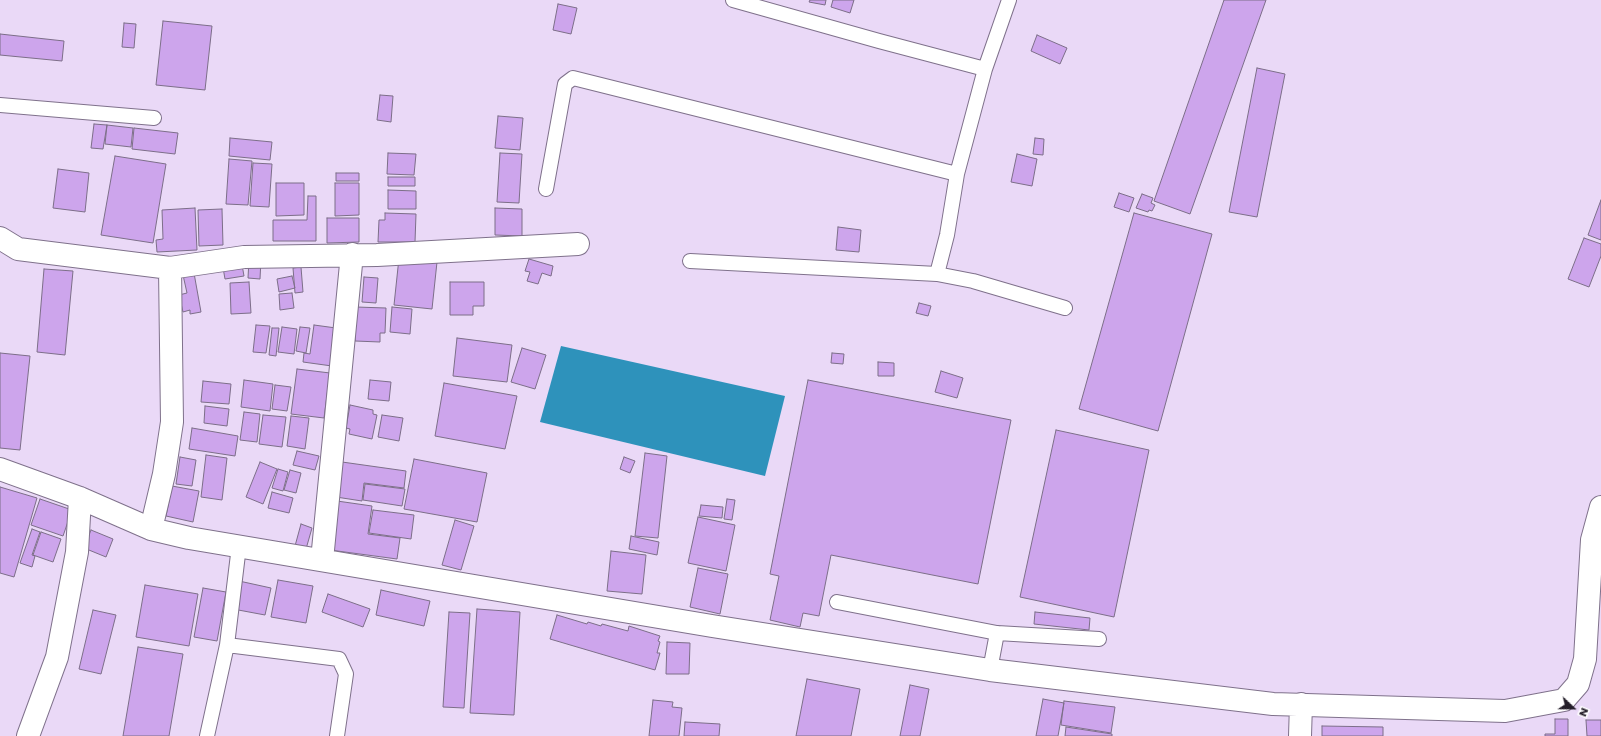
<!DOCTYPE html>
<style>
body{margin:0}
#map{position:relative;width:1601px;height:736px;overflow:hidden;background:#ead9f7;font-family:Poppins,sans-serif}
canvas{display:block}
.north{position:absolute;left:1553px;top:688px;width:40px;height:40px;-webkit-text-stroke:3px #fff;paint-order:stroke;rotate:112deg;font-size:11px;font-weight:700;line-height:16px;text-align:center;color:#231d28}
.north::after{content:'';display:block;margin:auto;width:14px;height:18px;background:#231d28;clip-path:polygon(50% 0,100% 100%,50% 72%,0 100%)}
</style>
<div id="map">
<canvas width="1601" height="736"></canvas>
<div class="north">N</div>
</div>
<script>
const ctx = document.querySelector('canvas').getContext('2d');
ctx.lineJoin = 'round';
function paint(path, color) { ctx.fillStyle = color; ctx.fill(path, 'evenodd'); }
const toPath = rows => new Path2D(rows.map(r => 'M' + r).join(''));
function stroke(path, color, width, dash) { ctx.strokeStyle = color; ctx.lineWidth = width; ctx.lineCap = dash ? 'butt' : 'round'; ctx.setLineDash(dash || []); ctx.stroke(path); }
paint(toPath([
 [561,346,785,396,765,476,540,422]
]), '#2e92bb');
const building = toPath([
 [810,0,826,0,825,5,809,2,810,0],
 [833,0,854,0,850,13,831,7,833,0],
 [1224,0,1266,0,1190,214,1154,201,1224,0],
 [558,4,577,8,571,34,553,30,558,4],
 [163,21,212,26,205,90,156,85,163,21],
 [124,23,136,24,134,48,122,47,124,23],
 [0,34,64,41,62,61,0,55,0,34],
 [1037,35,1067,48,1060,64,1031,51,1037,35],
 [1257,68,1285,74,1257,217,1229,212,1257,68],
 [380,95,393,96,391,122,377,120,380,95],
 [498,116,523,118,520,150,495,148,498,116],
 [94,124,107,125,103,149,91,148,94,124],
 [107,125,133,128,131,147,105,144,107,125],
 [134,128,178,133,175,154,132,149,134,128],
 [230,138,272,142,270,160,229,156,230,138],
 [1035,138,1044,139,1043,155,1033,154,1035,138],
 [388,153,416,154,414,175,387,174,388,153],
 [500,153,522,154,519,203,497,202,500,153],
 [1017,154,1037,159,1032,186,1011,182,1017,154],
 [115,156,166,164,153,243,101,235,115,156],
 [229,159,252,161,248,205,226,204,229,159],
 [253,163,272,164,269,207,250,206,253,163],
 [58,169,89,173,85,212,53,208,58,169],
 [336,173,359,173,359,181,336,181,336,173],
 [388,177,415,177,415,186,388,186,388,177],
 [276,183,304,183,304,215,276,216,276,183],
 [335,183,359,183,359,215,335,216,335,183],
 [388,190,416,191,416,209,388,209,388,190],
 [1119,193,1134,198,1129,212,1114,207,1119,193],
 [1142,194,1153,198,1151,203,1155,205,1152,211,1149,210,1148,212,1136,208,1142,194],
 [308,196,316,196,316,241,273,241,273,220,307,220,308,196],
 [1601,200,1601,240,1588,235,1601,200],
 [195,208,197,250,157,252,156,240,163,239,162,210,195,208],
 [495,208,522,209,522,236,495,235,495,208],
 [222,209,223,245,199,246,198,210,222,209],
 [385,213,416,214,415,242,378,242,379,220,385,220,385,213],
 [1134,213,1212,234,1158,431,1079,409,1134,213],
 [327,218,359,218,359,242,327,243,327,218],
 [838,227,861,230,859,252,836,250,838,227],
 [1584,238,1601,244,1601,256,1589,287,1568,279,1584,238],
 [399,258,437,262,432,309,394,305,399,258],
 [241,259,244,276,225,279,222,262,241,259],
 [249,259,261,259,260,279,248,278,249,259],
 [529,259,553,266,551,276,542,273,538,284,527,281,530,272,525,271,529,259],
 [301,267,303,292,295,293,293,268,301,267],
 [44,269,73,271,65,355,37,352,44,269],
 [194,273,201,312,190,314,190,310,183,312,179,295,187,293,183,275,194,273],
 [292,276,295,288,279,292,277,279,292,276],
 [364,277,378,278,376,303,362,302,364,277],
 [249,282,251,313,231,314,230,283,249,282],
 [450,282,484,282,484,306,473,306,473,315,450,315,450,282],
 [292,293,294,308,280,310,279,294,292,293],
 [919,303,931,306,928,316,916,313,919,303],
 [356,307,386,308,385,333,380,333,380,342,355,341,356,307],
 [392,307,412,309,410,334,390,332,392,307],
 [256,325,270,326,266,353,253,352,256,325],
 [314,325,336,328,332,366,303,362,304,353,310,354,314,325],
 [282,327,297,329,294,354,278,352,282,327],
 [300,327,310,328,306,353,296,351,300,327],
 [272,328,279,328,276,356,269,355,272,328],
 [457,338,512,345,507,382,453,376,457,338],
 [522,348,546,355,535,389,511,382,522,348],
 [0,353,30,356,20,450,0,448,0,353],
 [832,353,844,354,843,364,831,363,832,353],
 [878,362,894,363,894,376,878,376,878,362],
 [297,369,330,373,324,418,291,414,297,369],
 [941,371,963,378,957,398,935,392,941,371],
 [244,380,273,384,270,411,241,407,244,380],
 [370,380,391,382,389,401,368,399,370,380],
 [808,380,1011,420,978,584,831,555,819,616,803,613,800,627,770,620,779,576,770,574,808,380],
 [203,381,231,384,229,404,201,402,203,381],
 [444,383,517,396,505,449,435,436,444,383],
 [275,385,291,387,287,411,272,409,275,385],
 [350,405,373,410,373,414,377,415,372,439,349,434,350,429,346,428,350,405],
 [205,406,229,409,227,426,204,423,205,406],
 [244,412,260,414,257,442,240,440,244,412],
 [263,415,286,417,282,447,259,444,263,415],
 [382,415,403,418,399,441,378,437,382,415],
 [291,416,309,418,305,449,287,446,291,416],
 [192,428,238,436,235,456,189,449,192,428],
 [1056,430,1149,450,1114,617,1020,597,1056,430],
 [297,451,319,456,315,470,293,465,297,451],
 [645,453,667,456,658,538,635,536,645,453],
 [206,455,227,458,222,500,201,497,206,455],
 [180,457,196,460,192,486,176,484,180,457],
 [624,457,635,461,630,473,620,469,624,457],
 [414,459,487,473,477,522,404,509,414,459],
 [260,462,277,469,263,504,246,497,260,462],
 [342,462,406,471,404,488,364,483,362,501,336,497,342,462],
 [278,469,288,472,283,491,272,488,278,469],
 [290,470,301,473,296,493,284,490,290,470],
 [365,484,405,489,402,506,363,500,365,484],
 [172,486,199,491,193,522,166,516,172,486],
 [0,487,37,498,14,577,0,573,0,487],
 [272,492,293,498,289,513,268,508,272,492],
 [40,499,72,510,63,536,31,525,40,499],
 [727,499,735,500,732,520,724,519,727,499],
 [337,501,372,506,368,534,400,538,397,559,330,550,337,501],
 [701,505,723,507,722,518,699,516,701,505],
 [373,510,414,515,411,539,369,533,373,510],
 [698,517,735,525,726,571,688,563,698,517],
 [455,520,474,526,461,570,442,565,455,520],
 [301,524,312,528,306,549,295,546,301,524],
 [32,529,40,532,32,555,35,556,32,567,20,563,32,529],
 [91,530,113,539,106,557,84,548,91,530],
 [41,532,61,539,53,562,33,555,41,532],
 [631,536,659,542,657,555,629,549,631,536],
 [611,551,646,555,642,594,607,591,611,551],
 [698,568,728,574,720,614,690,607,698,568],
 [278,580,313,586,306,623,271,617,278,580],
 [239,581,271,588,265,615,233,609,239,581],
 [145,585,198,594,189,646,136,637,145,585],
 [203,588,226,592,217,641,194,637,203,588],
 [381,590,430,601,424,626,376,615,381,590],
 [328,594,370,609,363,627,322,612,328,594],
 [477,609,520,612,514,715,470,713,477,609],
 [93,610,116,615,101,674,79,669,93,610],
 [449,612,470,613,464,708,443,707,449,612],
 [1035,612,1090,618,1089,630,1034,624,1035,612],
 [557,615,587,624,588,622,601,626,602,624,628,631,629,626,660,636,658,641,660,642,657,653,660,653,655,670,550,639,557,615],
 [667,642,690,643,689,674,666,674,667,642],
 [138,647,183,654,169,736,123,736,138,647],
 [807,679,860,689,851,736,796,736,807,679],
 [910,685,929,689,920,736,900,736,910,685],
 [1043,699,1064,703,1058,736,1036,736,1043,699],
 [653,700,673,702,672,707,682,708,679,736,649,736,653,700],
 [1064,701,1115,707,1111,733,1061,725,1064,701],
 [1555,719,1568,719,1568,736,1545,736,1545,734,1555,734,1555,719],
 [1586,720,1601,720,1601,736,1587,736,1586,720],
 [685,722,720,724,719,736,684,736,685,722],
 [1322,726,1383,727,1383,736,1322,736,1322,726],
 [1066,727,1112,734,1112,736,1065,736,1066,727]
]);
paint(building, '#cda5ec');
stroke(building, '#7c6e88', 1);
const service = toPath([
 [733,0,879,41,985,69],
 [1009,0,985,69,957,174,947,235,937,274,973,281,1065,308],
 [0,105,154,118],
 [546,189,565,84,573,78,957,174],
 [690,261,937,274],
 [837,602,997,633,1099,639],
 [227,645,339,659,346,674,337,736],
 [990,670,997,633],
 [207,736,227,645,239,546]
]);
const minor = toPath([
 [0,238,18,249,170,268,244,257,377,255,578,244],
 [0,469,80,498,151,529,189,538,712,626,990,670,1273,704,1505,711,1564,700,1578,684,1585,659,1592,540,1601,507],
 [151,529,164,474,172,422,170,268],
 [322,560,352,254],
 [28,736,57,657,77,552,80,498],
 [1300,736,1301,704]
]);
stroke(service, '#7f718b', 16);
stroke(minor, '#7f718b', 24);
stroke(service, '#fff', 14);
stroke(minor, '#fff', 22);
</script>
